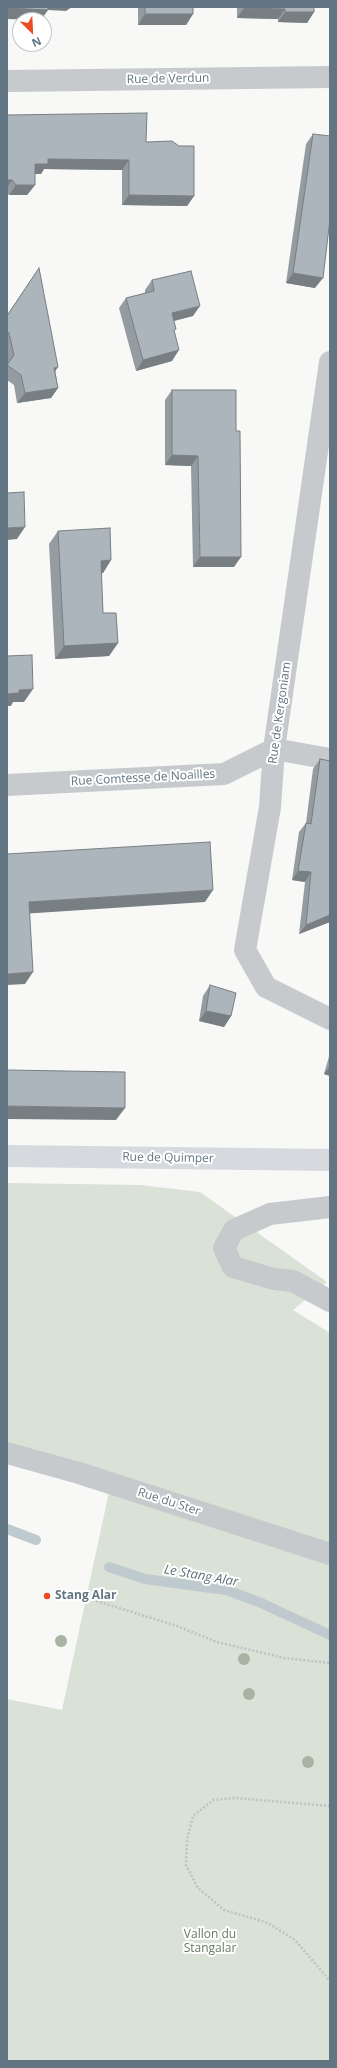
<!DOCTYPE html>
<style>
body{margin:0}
#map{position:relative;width:337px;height:2068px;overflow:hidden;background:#f8f8f6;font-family:"Open Sans",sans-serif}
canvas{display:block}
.frame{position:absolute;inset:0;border:8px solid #627582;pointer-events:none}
.north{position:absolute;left:12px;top:12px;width:40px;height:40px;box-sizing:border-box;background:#fff;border:1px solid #c0c8cd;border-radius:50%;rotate:156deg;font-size:11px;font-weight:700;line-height:16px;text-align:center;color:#627582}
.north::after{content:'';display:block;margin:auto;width:14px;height:18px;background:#ed4c21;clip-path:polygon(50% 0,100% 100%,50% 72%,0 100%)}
</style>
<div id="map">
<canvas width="337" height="2068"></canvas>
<div class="frame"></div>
<div class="north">N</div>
</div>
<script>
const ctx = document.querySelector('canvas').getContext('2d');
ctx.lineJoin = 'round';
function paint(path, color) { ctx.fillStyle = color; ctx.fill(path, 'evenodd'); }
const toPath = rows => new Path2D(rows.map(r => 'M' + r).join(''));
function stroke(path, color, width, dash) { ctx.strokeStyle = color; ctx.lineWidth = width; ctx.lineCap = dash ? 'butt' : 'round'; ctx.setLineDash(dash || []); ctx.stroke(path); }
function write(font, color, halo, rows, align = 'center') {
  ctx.font = font + ' "Open Sans",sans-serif'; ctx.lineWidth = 4; ctx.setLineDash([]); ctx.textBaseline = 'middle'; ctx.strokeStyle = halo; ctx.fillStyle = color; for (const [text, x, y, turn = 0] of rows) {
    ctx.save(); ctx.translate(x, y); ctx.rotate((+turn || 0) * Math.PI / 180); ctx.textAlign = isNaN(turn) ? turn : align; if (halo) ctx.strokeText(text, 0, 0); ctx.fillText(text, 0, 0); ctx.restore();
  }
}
paint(toPath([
 [7,1183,140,1185,200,1192,327,1282,293,1310,330,1333,330,2061,7,2061,7,1699,62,1710,109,1492,7,1460]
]), '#dae1d6');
stroke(toPath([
 [7,1529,36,1540],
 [109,1567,145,1579,226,1590,259,1602,330,1635]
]), '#becace', 10);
stroke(toPath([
 [58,1589,177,1626,217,1642,284,1658,330,1663],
 [330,1806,235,1798,213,1800,193,1816,187,1840,186,1865,198,1888,224,1910,268,1923,295,1940,330,1981]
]), '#bfc2c4', 2.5, [2, 2]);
stroke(toPath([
 [7,81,330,77],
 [330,362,274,749,270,807,245,950,266,987,330,1019],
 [7,785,224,774,274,749,330,759],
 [330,1207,270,1214,234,1230,224,1248,233,1267,274,1279,293,1281,330,1301],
 [7,1453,79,1473,330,1554]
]), '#c6cacd', 22);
stroke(toPath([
 [7,1156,330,1160]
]), '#d6dade', 22);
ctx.fillStyle = '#a8b3a4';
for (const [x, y] of [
 [61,1641],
 [244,1659],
 [249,1694],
 [308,1762]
]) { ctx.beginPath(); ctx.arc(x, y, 6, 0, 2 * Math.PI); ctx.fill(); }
paint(toPath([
 [138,7,193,7,193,14,186,25,138,25],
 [237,7,314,7,314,12,307,23,278,22,278,19,237,18],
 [7,115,146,142,194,196,187,206,122,205,122,170,44,169,41,174,35,174,35,185,27,195,9,195,7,193],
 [313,134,315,288,286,283,306,144],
 [39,268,58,388,51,398,17,403,14,385,7,380,7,315],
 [152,280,193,316,174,321,174,332,172,361,136,371,119,308,126,298,145,293,145,290],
 [172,390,236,431,234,567,193,567,191,466,165,465,165,400],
 [58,531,111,560,103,573,101,573,103,613,118,643,109,656,55,659,49,544],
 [320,759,330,922,299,934,305,882,292,880,299,832,306,823,313,769],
 [210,985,231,1016,224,1027,199,1021,203,996],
 [330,1053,330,1076,324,1074]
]), '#949ca1');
paint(toPath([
 [44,7,72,7,66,11,48,10,41,20,7,19,7,8],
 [244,8,285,9,278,19,237,18],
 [285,12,314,12,307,23,278,22],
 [145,14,193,14,186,25,138,25],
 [48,159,129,160,122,170,44,169,41,174,28,174,35,164],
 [7,180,12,180,7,188],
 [16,185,35,185,27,195,9,195],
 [129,195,194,196,187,206,122,205],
 [293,273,323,278,315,288,286,283],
 [200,306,193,316,165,323,172,313],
 [179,350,172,361,136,371,143,360],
 [58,367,51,378,54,368],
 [58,388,51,398,17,403,25,393],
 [172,455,198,456,191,466,165,465],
 [25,527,17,539,7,540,7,528],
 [200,557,241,557,234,567,193,567],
 [111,560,103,573,92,573,101,561],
 [118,643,109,656,55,659,64,646],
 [33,689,24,702,13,702,11,706,7,706,7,694,19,690],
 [298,871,311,872,305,882,292,880],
 [213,890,205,902,21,914,29,902],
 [330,915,330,922,299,934,306,925],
 [33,972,25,984,7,985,7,974],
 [206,1011,231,1016,224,1027,199,1021],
 [330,1066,330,1076,324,1074],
 [7,1106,125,1108,116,1120,7,1119]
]), '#787f83');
const building = toPath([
 [7,7,48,7,48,10,7,8,7,7],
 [145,7,193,7,193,14,145,14,145,7],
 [244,7,314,7,314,12,285,12,285,9,244,8,244,7],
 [147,113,146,142,172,141,179,146,194,146,194,196,129,195,129,160,48,159,48,164,35,164,35,185,16,185,12,180,7,180,7,115,147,113],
 [313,134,330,136,330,219,323,278,293,273,313,134],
 [39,268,58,367,54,368,58,388,25,393,21,375,7,365,14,355,9,333,7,331,7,316,39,268],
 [191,271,200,306,172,313,176,329,174,330,179,350,143,360,126,298,154,291,152,280,191,271],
 [172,390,236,390,236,431,240,431,241,557,200,557,198,456,172,455,172,390],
 [24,492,25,527,7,528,7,493,24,492],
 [110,528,111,560,101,561,103,613,116,613,118,643,64,646,58,531,110,528],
 [32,655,33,689,19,690,19,693,7,694,7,656,32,655],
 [320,759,330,761,330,915,306,925,311,872,298,871,306,823,311,824,320,759],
 [210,842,213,890,29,902,33,972,7,974,7,854,210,842],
 [210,985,236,993,231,1016,206,1011,210,985],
 [7,1070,125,1072,125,1108,7,1106,7,1070]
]);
paint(building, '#acb5bb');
stroke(building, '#787f83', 1);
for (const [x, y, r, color] of [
 [47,1596,4,"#ed4c21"]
]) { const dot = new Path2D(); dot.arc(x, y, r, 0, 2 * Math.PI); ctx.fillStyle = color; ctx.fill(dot); stroke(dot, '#fff', 1.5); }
write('12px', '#627582', '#fff', [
 ["Rue de Verdun",168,79,-1],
 ["Rue de Kergoniam",280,713,-82],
 ["Rue Comtesse de Noailles",143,778,-3],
 ["Rue de Quimper",168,1158,1],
 ["Rue du Ster",169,1502,18]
]);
write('bold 12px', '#627582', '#fff', [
 ["Stang Alar",55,1596]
], 'left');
write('12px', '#667a61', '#fff', [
 ["Vallon du",210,1935],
 ["Stangalar",210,1949]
]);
write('italic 13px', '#5d757c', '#fff', [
 ["Le Stang Alar",201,1576,10]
]);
</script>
